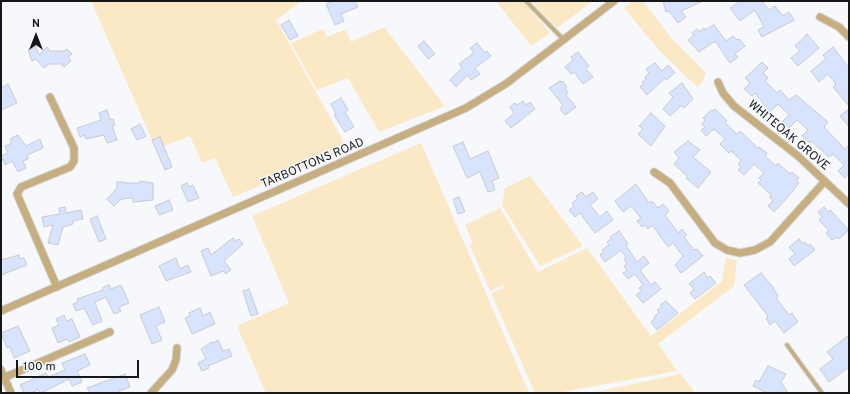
<!DOCTYPE html>
<style>
body{margin:0}
#map{position:relative;width:850px;height:394px;overflow:hidden;background:#f6f8fc;font-family:Overpass,sans-serif}
canvas{display:block}
.frame{position:absolute;inset:0;border:2px solid #161718;pointer-events:none}
.north{position:absolute;left:16px;top:16px;width:40px;height:40px;-webkit-text-stroke:3px #f6f8fc;paint-order:stroke;rotate:0deg;font-size:11px;font-weight:700;line-height:16px;text-align:center;color:#161718}
.north::after{content:'';display:block;margin:auto;width:14px;height:18px;background:#161718;clip-path:polygon(50% 0,100% 100%,50% 72%,0 100%)}
.scale{position:absolute;left:16px;top:360px;width:123px;height:18px;box-sizing:border-box;border:2px solid #161718;border-top:0;padding-left:5px;font-size:12px;line-height:14px;white-space:nowrap;color:#161718;-webkit-text-stroke:3px #f6f8fc;paint-order:stroke}
</style>
<div id="map">
<canvas width="850" height="394"></canvas>
<div class="frame"></div>
<div class="north">N</div>
<div class="scale">100 m</div>
</div>
<script>
const ctx = document.querySelector('canvas').getContext('2d');
ctx.lineJoin = 'round';
function paint(path, color) { ctx.fillStyle = color; ctx.fill(path, 'evenodd'); }
const toPath = rows => new Path2D(rows.map(r => 'M' + r).join(''));
function stroke(path, color, width, dash) { ctx.strokeStyle = color; ctx.lineWidth = width; ctx.lineCap = dash ? 'butt' : 'round'; ctx.setLineDash(dash || []); ctx.stroke(path); }
function write(font, color, halo, rows, align = 'center') {
  ctx.font = font + ' Overpass,sans-serif'; ctx.lineWidth = 3; ctx.setLineDash([]); ctx.textBaseline = 'middle'; ctx.strokeStyle = halo; ctx.fillStyle = color; for (const [text, x, y, turn = 0] of rows) {
    ctx.save(); ctx.translate(x, y); ctx.rotate((+turn || 0) * Math.PI / 180); ctx.textAlign = isNaN(turn) ? turn : align; if (halo) ctx.strokeText(text, 0, 0); ctx.fillText(text, 0, 0); ctx.restore();
  }
}
paint(toPath([
 [91,1,302,1,276,20,347,148,233,197,215,158,202,163,190,136,164,146,160,137,152,140],
 [496,1,523,1,550,33,531,46],
 [531,1,593,1,557,28],
 [632,1,643,1,672,39,706,73,702,83,697,87,658,49,624,8],
 [384,27,445,106,379,132,348,78,317,90,291,43,323,29,327,37,344,30,347,32,351,42],
 [421,143,529,393,266,393,237,326,289,303,252,216],
 [530,176,583,246,540,266,502,205,505,188],
 [500,208,538,272,587,248,651,336,722,281,726,258,737,261,734,286,658,344,677,371,557,393,535,393,491,293,504,288,503,285,490,291,470,246,473,244,465,225],
 [681,374,695,393,590,393]
]), '#fbe8c5');
const building = toPath([
 [333,1,355,1,358,7,341,14,344,21,335,25,326,4,333,1],
 [663,1,703,1,681,11,686,17,678,23,669,11,666,12,663,1],
 [740,1,762,1,769,10,775,6,783,16,789,12,794,20,762,37,758,30,764,27,755,10,740,21,730,8,740,1],
 [289,20,298,36,290,40,281,25,289,20],
 [714,25,726,41,733,36,737,40,739,39,745,46,735,54,738,57,730,63,715,41,699,52,688,40,694,35,692,33,697,29,699,32,704,28,705,30,714,25],
 [807,34,819,48,798,66,791,58,800,51,795,46,807,34],
 [424,41,435,54,428,59,418,46,424,41],
 [477,43,485,53,487,51,491,56,475,68,480,74,471,80,468,75,456,87,450,80,462,68,459,64,474,53,470,48,477,43],
 [36,47,39,55,47,47,50,51,64,51,67,49,72,54,68,57,71,61,64,67,62,64,49,64,44,68,36,59,32,61,28,50,36,47],
 [833,47,849,68,849,106,833,87,836,84,828,74,819,82,811,71,826,59,823,55,833,47],
 [578,52,589,66,586,69,593,77,583,84,574,72,571,74,565,67,573,60,571,57,578,52],
 [762,62,768,68,763,73,768,78,765,81,777,93,780,90,789,100,796,95,828,122,824,127,845,149,849,145,849,173,845,178,838,171,844,165,833,154,829,157,811,141,810,143,802,136,808,130,797,120,789,128,782,122,789,115,778,104,770,112,755,93,752,96,744,89,750,83,745,78,762,62],
 [655,63,662,71,668,65,675,73,666,80,665,78,647,95,640,87,644,83,642,82,646,79,645,77,649,73,646,69,655,63],
 [560,81,561,82,562,81,567,87,565,88,568,92,566,95,576,107,565,115,560,109,563,105,549,88,560,81],
 [682,83,693,99,684,108,682,105,670,116,663,109,673,97,669,93,682,83],
 [8,84,17,103,1,110,1,88,8,84],
 [341,98,348,110,345,112,354,127,345,132,334,115,336,114,331,104,341,98],
 [523,101,526,105,530,102,535,109,511,128,505,121,514,113,510,107,515,103,517,105,523,101],
 [715,109,727,121,725,123,737,134,740,131,758,148,759,147,767,153,765,156,776,166,778,163,790,174,792,172,799,178,796,180,799,183,794,189,795,189,774,212,768,206,773,201,770,197,771,195,758,183,761,180,759,178,764,173,754,164,744,175,738,170,741,167,738,164,741,160,731,151,729,153,720,144,725,139,714,129,706,136,701,130,705,127,702,124,705,120,703,118,711,110,713,111,715,109],
 [849,109,849,127,840,116,849,109],
 [107,110,110,120,113,119,115,125,112,126,117,140,107,143,104,135,86,139,84,135,80,137,77,128,101,120,99,113,107,110],
 [651,113,665,126,651,146,638,134,643,129,639,126,651,113],
 [140,124,146,136,137,140,131,129,140,124],
 [18,135,26,146,40,139,43,148,27,155,28,159,23,161,26,168,18,172,12,161,5,165,1,156,8,153,5,146,12,143,10,139,18,135],
 [160,137,172,167,165,170,152,140,160,137],
 [688,141,700,150,693,157,711,172,698,188,686,178,687,176,674,164,679,158,674,152,688,141],
 [463,142,470,159,488,151,499,178,492,181,495,190,488,192,480,172,467,178,453,146,463,142],
 [140,181,153,183,153,200,133,202,133,198,121,199,114,206,107,199,117,188,117,182,124,182,124,183,140,183,140,181],
 [187,183,189,187,193,185,199,198,188,202,181,186,187,183],
 [636,184,649,203,652,201,658,208,663,204,669,211,665,215,678,233,682,229,687,235,684,237,694,250,697,249,703,256,681,273,675,265,683,256,673,243,668,247,652,225,648,229,645,225,642,227,637,221,641,218,631,206,623,212,615,201,636,184],
 [582,192,586,197,593,192,598,199,590,205,600,217,607,211,613,220,595,233,580,213,575,217,569,210,574,206,572,203,578,198,576,196,582,192],
 [459,197,465,212,458,214,453,199,459,197],
 [169,200,173,210,159,215,155,206,169,200],
 [65,207,66,213,81,210,83,219,73,221,73,224,63,227,58,245,48,243,53,225,44,227,42,217,60,214,59,208,65,207],
 [824,207,828,212,830,210,849,230,839,239,837,237,832,240,826,233,829,231,819,220,822,217,818,212,824,207],
 [97,216,106,239,99,242,90,219,97,216],
 [619,231,628,244,626,246,637,262,644,256,649,263,640,270,651,285,655,282,661,289,643,303,636,295,641,291,639,288,643,285,635,274,628,279,623,273,627,271,624,266,627,264,624,259,626,257,621,250,605,262,600,255,604,252,602,250,609,245,607,242,611,239,610,237,619,231],
 [233,238,235,241,239,239,243,244,224,261,231,270,226,274,223,271,211,276,201,251,208,248,211,255,233,238],
 [799,239,803,244,805,242,808,246,810,244,815,250,794,266,789,259,795,254,789,247,799,239],
 [19,255,20,259,24,258,27,265,1,275,1,260,19,255],
 [176,258,180,269,188,265,191,272,166,281,159,266,176,258],
 [704,272,708,278,710,276,716,283,695,299,690,293,694,289,689,284,704,272],
 [761,273,772,286,778,296,776,298,789,315,792,313,798,322,784,333,775,321,770,325,766,318,768,316,744,285,761,273],
 [109,285,111,289,121,285,129,303,119,307,121,311,114,314,106,297,95,302,102,321,93,325,84,308,76,311,73,304,78,302,77,299,103,290,102,288,109,285],
 [249,289,258,314,251,316,243,291,249,289],
 [666,301,678,313,657,330,651,322,655,318,654,317,659,312,657,310,662,307,660,305,666,301],
 [159,307,165,322,156,326,162,340,152,344,140,315,159,307],
 [200,308,203,316,210,312,215,324,192,334,185,318,190,316,189,313,200,308],
 [64,315,66,321,72,319,80,337,69,342,67,339,58,343,52,328,59,325,56,319,64,315],
 [18,326,30,351,14,358,10,347,7,348,1,333,18,326],
 [849,335,849,367,829,382,820,369,833,359,827,352,849,335],
 [218,340,223,351,229,349,232,356,208,366,209,368,202,371,198,363,206,359,201,349,212,342,213,343,218,340],
 [85,354,90,365,77,371,82,382,72,386,69,379,41,393,38,390,30,393,24,393,20,385,46,373,48,377,65,370,62,363,85,354],
 [768,366,786,374,781,382,788,393,767,393,753,386,756,380,759,382,768,366],
 [125,374,130,387,119,391,120,393,90,393,87,388,125,374]
]);
paint(building, '#d8e4fd');
stroke(building, '#c9cace', 1);
const service = toPath([
 [526,1,564,40],
 [787,345,822,393]
]);
const minor = toPath([
 [820,17,839,27,849,37],
 [718,82,723,93,734,106,798,156,849,204],
 [50,97,74,148,74,161,70,167,21,187,17,194,57,287],
 [654,172,670,183,715,243,727,250,740,253,755,250,770,242,825,181],
 [1,311,466,108,507,83,614,1],
 [1,370,11,393],
 [1,379,110,332],
 [151,393,172,370,176,360,177,348]
]);
stroke(service, '#d2d4d8', 5.5);
stroke(minor, '#d2d4d8', 9);
stroke(service, '#c7ae7f', 3.5);
stroke(minor, '#c7ae7f', 7);
write('12px', '#161718', '#f6f8fc', [
 ["WHITEOAK GROVE",788,136,40],
 ["TARBOTTONS ROAD",313,164,-23]
]);
</script>
